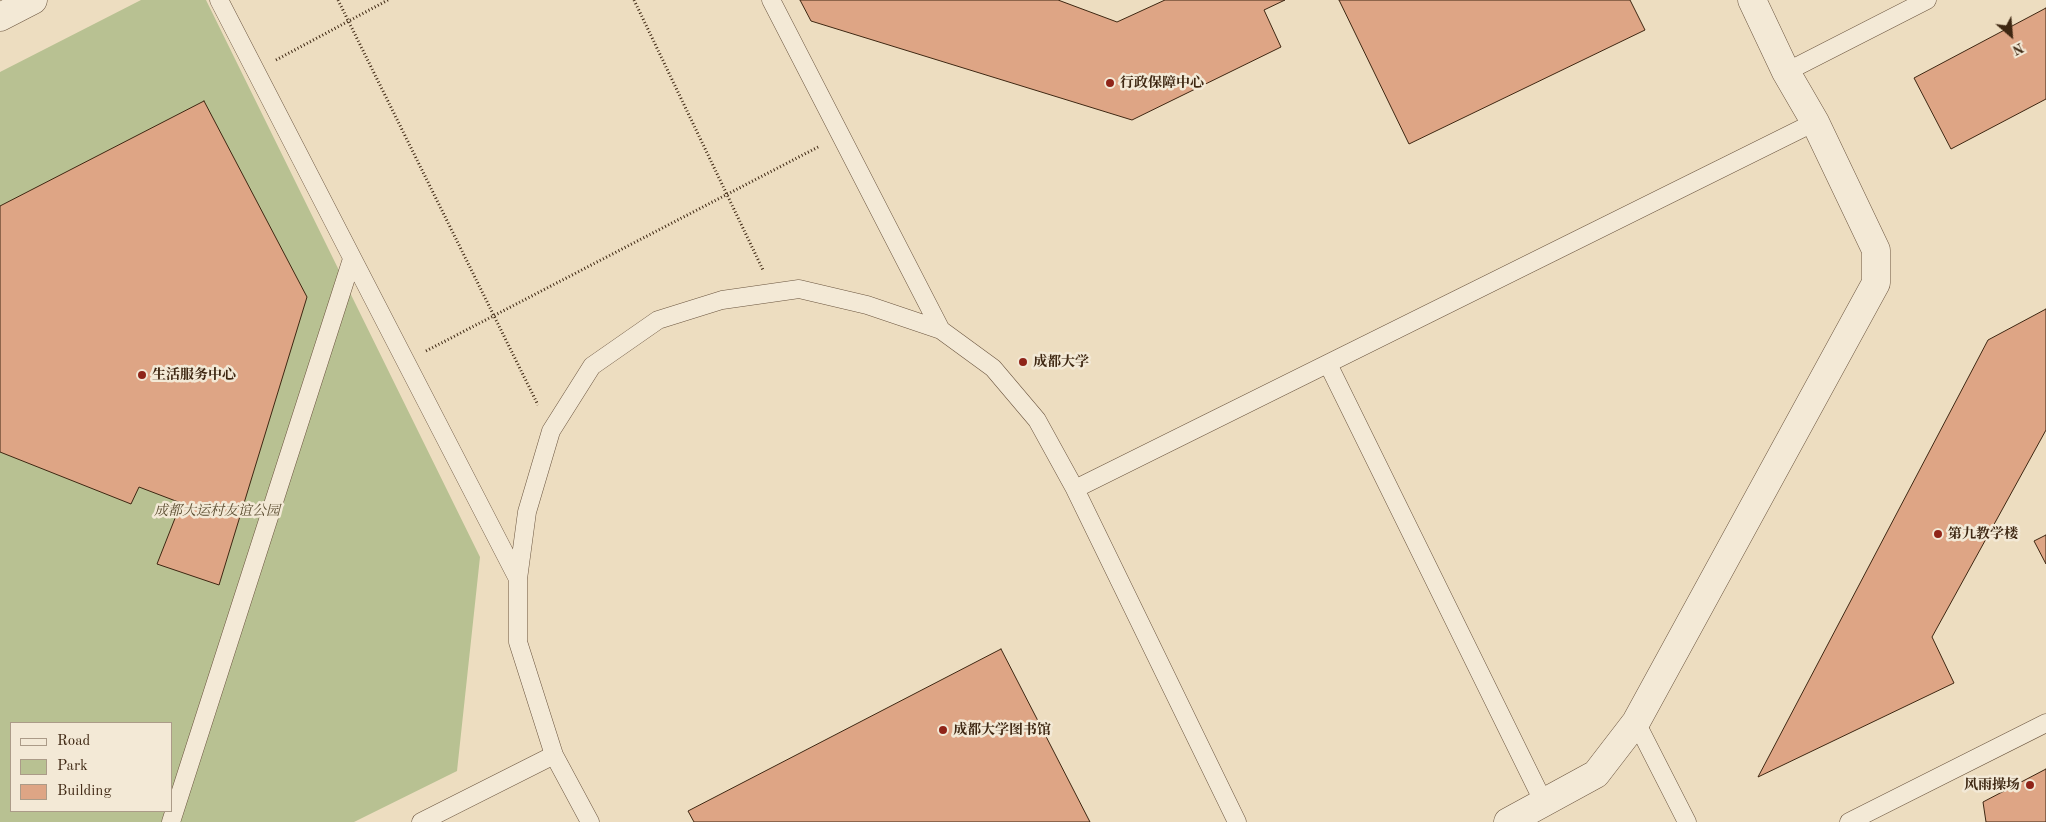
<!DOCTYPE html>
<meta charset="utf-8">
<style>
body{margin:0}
#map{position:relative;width:2046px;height:822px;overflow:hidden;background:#edddc0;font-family:"Old Standard TT",serif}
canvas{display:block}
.legend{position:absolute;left:10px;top:722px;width:162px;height:90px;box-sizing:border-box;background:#f3e9d6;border:1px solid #ab9b88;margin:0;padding:6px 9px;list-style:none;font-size:15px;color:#3e2712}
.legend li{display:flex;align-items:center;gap:10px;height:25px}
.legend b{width:25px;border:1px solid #ab9b88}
.north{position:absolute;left:1986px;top:10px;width:50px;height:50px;-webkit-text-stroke:4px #f3e9d6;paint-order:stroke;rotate:153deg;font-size:14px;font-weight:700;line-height:20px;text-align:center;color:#3e2712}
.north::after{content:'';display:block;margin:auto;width:18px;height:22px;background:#3e2712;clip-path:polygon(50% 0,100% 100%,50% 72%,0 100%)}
</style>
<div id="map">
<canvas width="2046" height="822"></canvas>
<ul class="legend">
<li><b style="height:6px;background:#f3e9d6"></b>Road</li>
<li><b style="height:14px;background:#b8c192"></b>Park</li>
<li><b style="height:14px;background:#dea585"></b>Building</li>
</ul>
<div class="north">N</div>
</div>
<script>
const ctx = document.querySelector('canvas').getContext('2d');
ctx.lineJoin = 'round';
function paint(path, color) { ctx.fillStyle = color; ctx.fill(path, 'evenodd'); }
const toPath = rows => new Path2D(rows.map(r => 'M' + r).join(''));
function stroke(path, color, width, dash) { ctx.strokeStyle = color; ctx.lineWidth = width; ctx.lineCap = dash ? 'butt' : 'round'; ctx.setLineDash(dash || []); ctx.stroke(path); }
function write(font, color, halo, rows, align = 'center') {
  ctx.font = font + ' "Old Standard TT","Noto Serif SC",serif'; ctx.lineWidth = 5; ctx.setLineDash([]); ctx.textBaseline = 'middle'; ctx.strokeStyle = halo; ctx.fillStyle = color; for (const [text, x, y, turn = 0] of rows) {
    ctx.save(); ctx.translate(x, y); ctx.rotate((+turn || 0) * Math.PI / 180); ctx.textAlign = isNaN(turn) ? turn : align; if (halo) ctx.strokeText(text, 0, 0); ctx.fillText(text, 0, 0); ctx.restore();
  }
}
paint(toPath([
 [141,0,206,0,480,557,457,771,354,822,0,822,0,72],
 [11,723,171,723,171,811,11,811]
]), '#b8c192');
const building = toPath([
 [800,0,1058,0,1117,22,1165,0,1285,0,1264,10,1281,47,1132,120,811,21,800,0],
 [1339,0,1630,0,1645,30,1409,144,1339,0],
 [2046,8,2046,99,1951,149,1914,78,2046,8],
 [204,101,307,297,219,585,157,564,181,503,139,487,131,504,0,452,0,206,204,101],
 [2046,309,2046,430,1932,637,1954,683,1758,777,1988,340,2046,309],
 [2046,535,2046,564,2034,541,2046,535],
 [1001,649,1090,822,694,822,688,811,1001,649],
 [2046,769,2046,822,1986,822,1983,802,2046,769]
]);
paint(building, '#dea585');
stroke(building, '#3e2712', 1);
const lane = toPath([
 [219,0,518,579],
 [771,0,941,330],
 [1786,72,1927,0],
 [1328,364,1544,803],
 [1075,489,1815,122],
 [1636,722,1687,822],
 [171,822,352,259],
 [421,822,554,755],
 [590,822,554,755,518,642,518,579,527,512,551,431,592,366,658,320,722,300,799,289,867,305,941,330,993,368,1037,420,1075,489,1237,822],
 [1849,822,2046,723]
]);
const street = toPath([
 [0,17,33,0],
 [1508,822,1596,774,1636,722,1876,283,1876,250,1815,122,1786,72,1752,0]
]);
stroke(lane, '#6a543e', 19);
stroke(street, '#6a543e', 29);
stroke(toPath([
 [338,0,538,405],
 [634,0,763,270],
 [276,60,388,0],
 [426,351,820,146]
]), '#3e2712', 3, [1, 2.5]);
stroke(lane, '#f3e9d6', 18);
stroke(street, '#f3e9d6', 28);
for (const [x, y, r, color] of [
 [1110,83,5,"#8f2418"],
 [1023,362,5,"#8f2418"],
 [142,375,5,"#8f2418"],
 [1938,534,5,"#8f2418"],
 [943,730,5,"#8f2418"],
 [2030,785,5,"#8f2418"]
]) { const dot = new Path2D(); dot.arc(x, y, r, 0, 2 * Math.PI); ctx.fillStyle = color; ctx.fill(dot); stroke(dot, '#f3e9d6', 2); }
write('bold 14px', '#3e2712', '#f3e9d6', [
 ["行政保障中心",1120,83],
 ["成都大学",1033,362],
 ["生活服务中心",152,375],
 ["第九教学楼",1948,534],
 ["成都大学图书馆",953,730],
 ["风雨操场",2020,785,"right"]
], 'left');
write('italic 14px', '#5c4e32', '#f3e9d6', [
 ["成都大运村友谊公园",217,511]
]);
</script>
